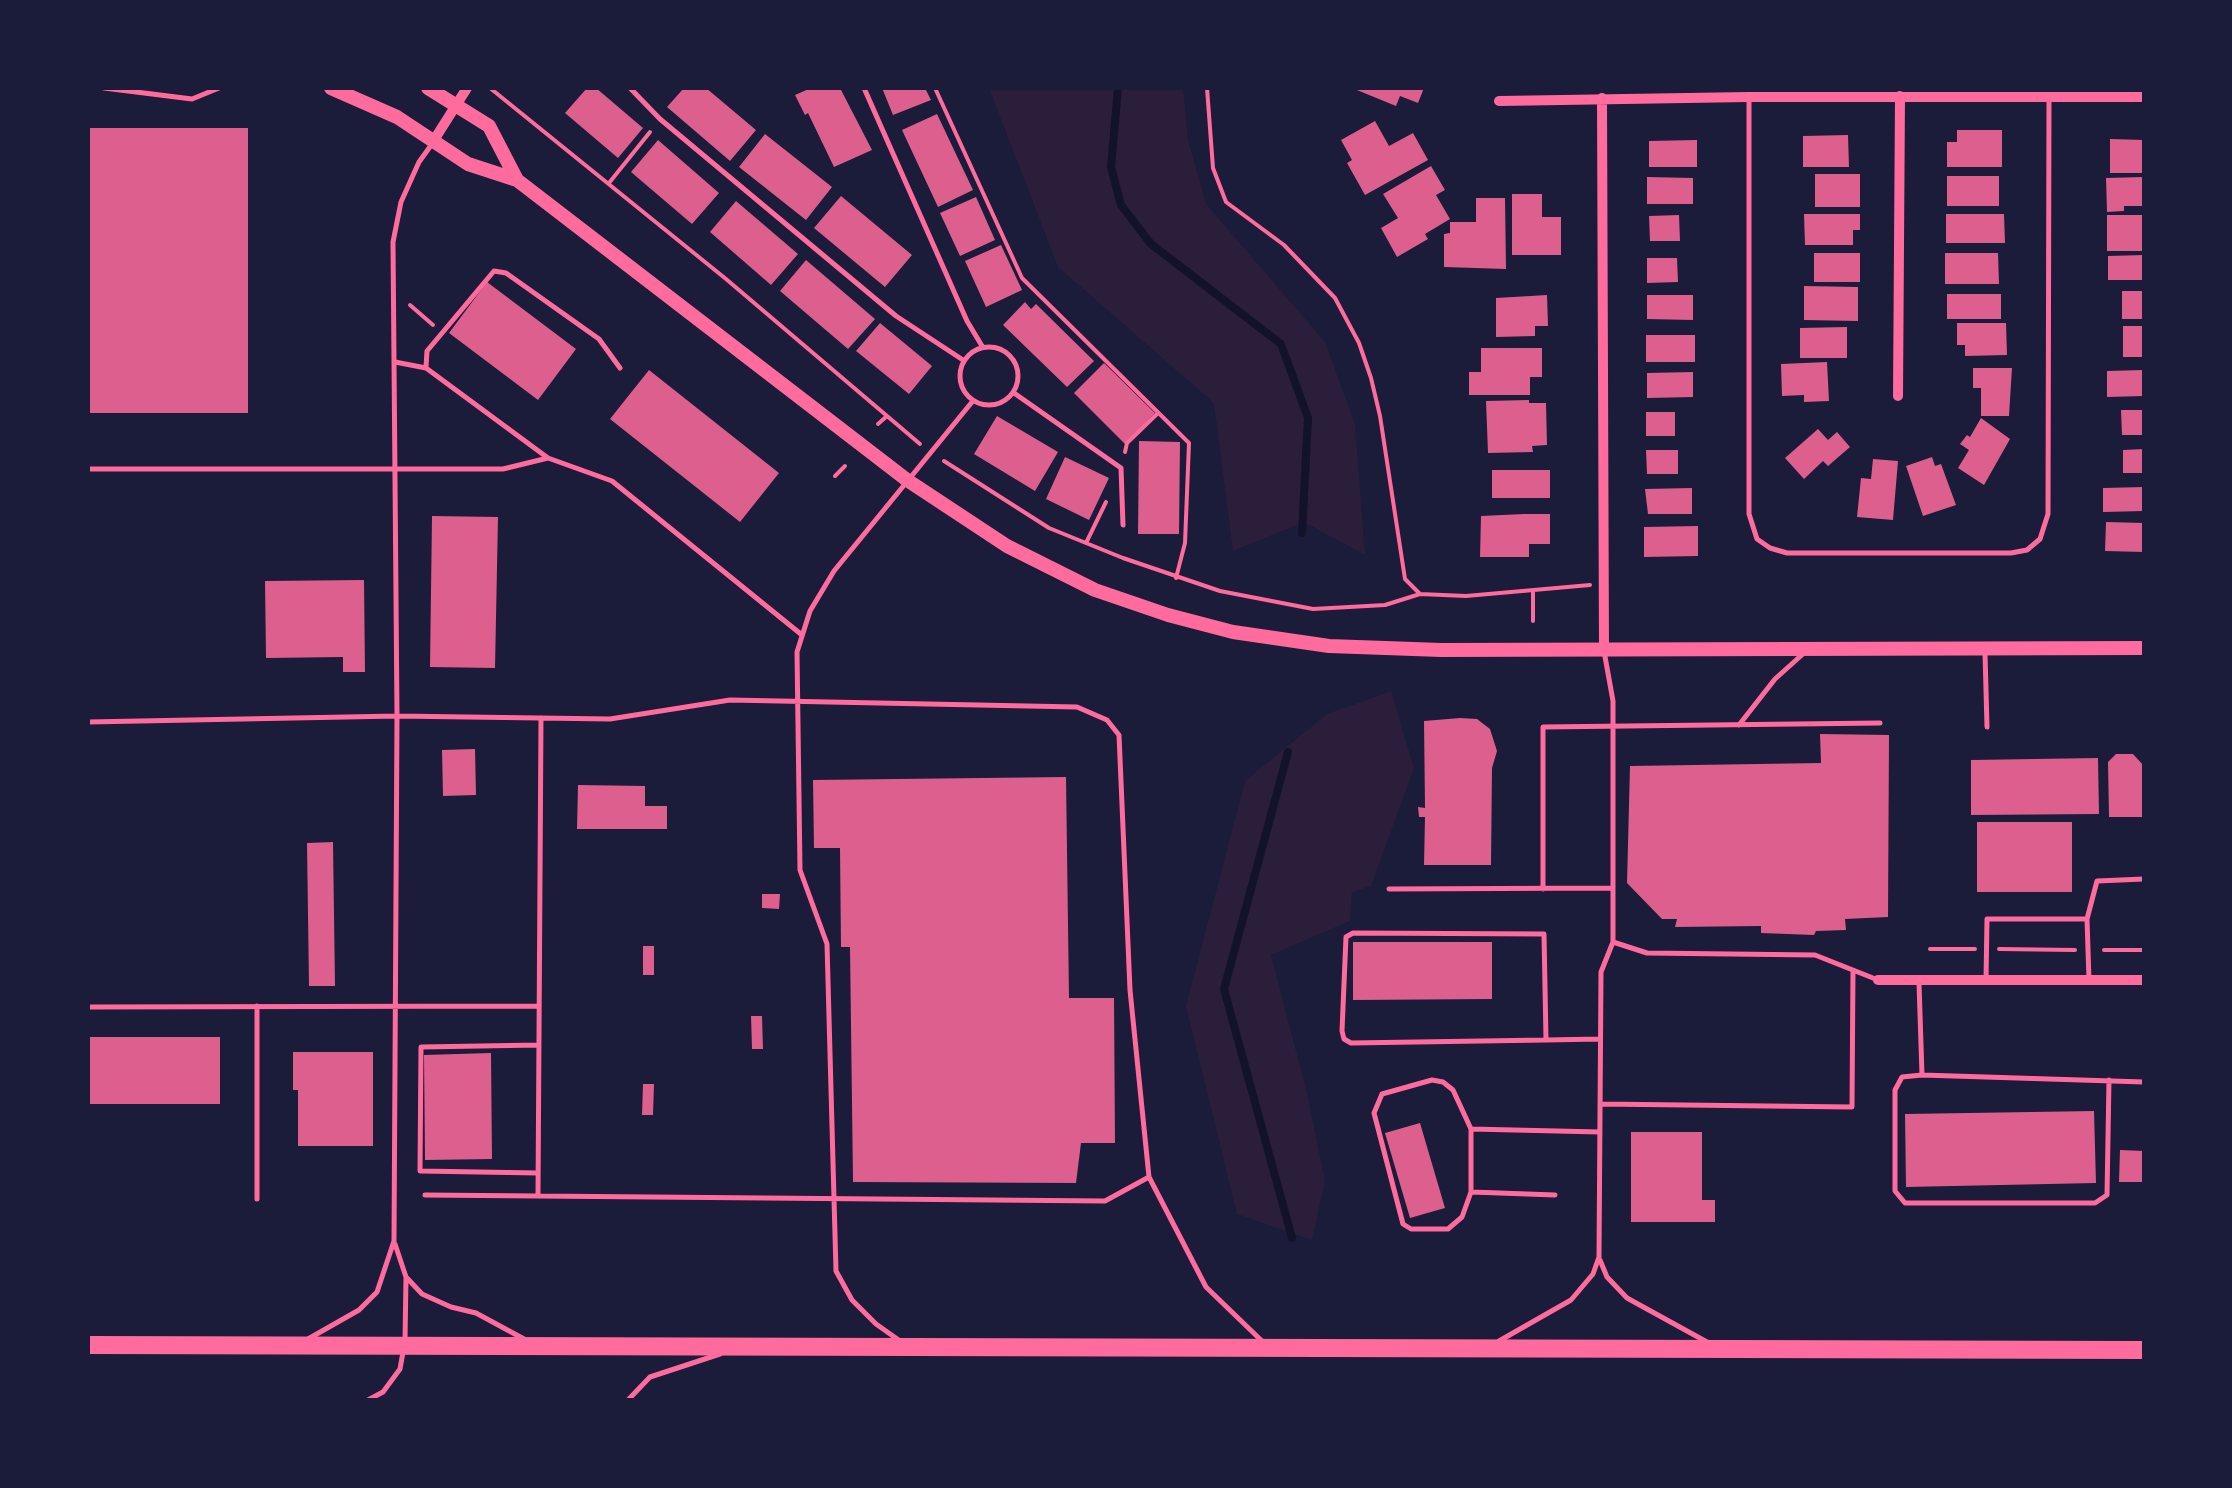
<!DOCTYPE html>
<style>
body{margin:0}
#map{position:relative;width:2232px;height:1488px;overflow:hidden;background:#1b1b3a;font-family:"Exo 2",sans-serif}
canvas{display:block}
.frame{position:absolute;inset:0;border:90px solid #1b1b3a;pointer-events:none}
</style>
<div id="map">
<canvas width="2232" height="1488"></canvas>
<div class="frame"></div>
</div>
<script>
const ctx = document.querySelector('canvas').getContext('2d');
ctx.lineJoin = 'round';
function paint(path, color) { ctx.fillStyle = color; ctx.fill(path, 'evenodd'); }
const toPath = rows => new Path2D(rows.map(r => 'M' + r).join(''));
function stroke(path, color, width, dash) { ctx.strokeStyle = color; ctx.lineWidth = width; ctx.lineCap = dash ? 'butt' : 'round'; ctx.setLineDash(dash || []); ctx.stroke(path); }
paint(toPath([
 [989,88,1183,88,1188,140,1206,204,1325,342,1355,424,1365,555,1304,522,1233,551,1214,403,1058,267],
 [1391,691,1414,768,1371,886,1352,892,1350,921,1271,955,1308,1097,1325,1181,1312,1240,1237,1214,1186,1006,1245,781,1327,714]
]), '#2a1e3b');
stroke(toPath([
 [1118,88,1111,167,1121,205,1151,244,1281,344,1308,418,1302,533],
 [1288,752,1224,989,1292,1238]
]), '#12122b', 8);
paint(toPath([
 [587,88,596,88,643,128,618,158,565,113],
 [684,88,706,88,756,130,730,161,667,107],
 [811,88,840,88,872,150,834,167,808,113,805,115,795,95],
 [882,88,925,88,931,100,893,115],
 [1352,88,1424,88,1418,103,1400,96,1396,106],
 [937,114,973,190,938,207,902,130],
 [1375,121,1389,146,1413,133,1428,160,1365,195,1347,163,1352,160,1341,140],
 [88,128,248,128,248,413,88,413],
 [1957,130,2002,130,2002,167,1947,167,1947,142,1957,142],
 [765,134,832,187,806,220,739,167],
 [1848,135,1849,167,1803,167,1803,136],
 [2110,139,2144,140,2144,173,2110,173],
 [658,140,719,193,692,224,631,172],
 [1697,140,1697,167,1649,167,1649,141],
 [1431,166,1445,190,1436,195,1450,219,1425,234,1428,239,1397,257,1381,228,1398,218,1383,194],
 [1815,174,1860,174,1860,207,1815,207],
 [1947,176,1999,176,1999,206,1947,206],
 [1647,177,1693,178,1693,204,1647,204],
 [2144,177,2144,206,2124,206,2124,211,2107,212,2106,178],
 [1512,194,1542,194,1542,217,1561,217,1561,255,1512,255],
 [841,196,912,255,885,287,814,228],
 [976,197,995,240,960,256,940,213],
 [1476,198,1505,198,1506,269,1444,267,1444,234,1450,233,1450,222,1476,222],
 [736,201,798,254,771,285,710,232],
 [1804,214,1860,214,1860,230,1853,230,1853,245,1805,245],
 [1946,214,2004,214,2005,243,1946,243],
 [1679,215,1680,241,1650,241,1649,216],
 [2107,215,2144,215,2144,251,2107,251],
 [1001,245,1022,290,986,307,965,261],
 [1814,253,1860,253,1860,282,1814,282],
 [1945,253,1998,253,1999,284,1945,284],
 [2144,255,2144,280,2108,280,2108,256],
 [1647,258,1677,258,1678,282,1647,283],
 [806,260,875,319,848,349,780,291],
 [487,282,576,349,538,400,449,333],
 [1804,286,1858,287,1858,321,1804,320],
 [2122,291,2144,291,2144,319,2122,319],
 [1947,294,2001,294,2001,319,1947,319],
 [1547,295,1548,326,1535,326,1535,336,1496,337,1496,298],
 [1647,295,1693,295,1693,320,1647,319],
 [1025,302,1031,309,1036,304,1094,361,1067,387,1003,325],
 [880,323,932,366,909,394,856,351],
 [1957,323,2006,323,2007,355,1965,356,1965,345,1957,345],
 [2123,326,2144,326,2144,357,2123,357],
 [1847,327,1847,358,1800,358,1800,328],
 [1646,335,1695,335,1695,362,1646,362],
 [1481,348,1542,348,1542,377,1530,377,1530,395,1469,395,1469,372,1481,372],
 [1827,362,1829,401,1804,402,1804,395,1782,396,1781,364],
 [1104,363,1155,413,1125,444,1074,393],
 [1973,368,2012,368,2009,416,1981,416,1981,388,1973,388],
 [649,370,779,473,740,522,610,419],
 [2144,370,2144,396,2107,397,2107,371],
 [1693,372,1693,397,1647,398,1647,373],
 [1529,400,1529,403,1546,403,1547,445,1532,446,1533,452,1488,453,1486,401],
 [2121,410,2144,410,2144,435,2122,435],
 [1646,412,1675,412,1675,436,1646,436],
 [997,416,1058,452,1035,491,974,454],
 [1981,418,2010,439,1984,485,1958,468,1969,450,1960,444,1967,435,1970,437],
 [1818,429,1828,440,1837,432,1850,447,1828,466,1823,461,1804,479,1785,458],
 [1139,441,1180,442,1179,534,1138,534],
 [2144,449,2144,473,2123,473,2123,450],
 [1646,450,1678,450,1678,474,1647,474],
 [1065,457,1109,478,1089,520,1046,499],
 [1932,457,1935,466,1941,464,1956,505,1923,516,1906,466],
 [1873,459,1898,461,1893,520,1857,517,1861,478,1871,479],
 [1492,470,1550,470,1550,498,1492,498],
 [2144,487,2144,511,2103,512,2103,488],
 [1692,488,1692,514,1648,514,1645,489],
 [1524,514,1550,514,1550,544,1529,544,1529,557,1480,557,1481,516],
 [432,516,498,517,495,668,430,667],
 [2106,522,2144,523,2144,552,2105,551],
 [1698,526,1698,556,1644,557,1644,527],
 [364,580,365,672,343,672,343,657,266,658,265,581],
 [1460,718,1477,719,1490,729,1497,751,1492,768,1491,865,1424,865,1425,817,1419,817,1418,807,1425,808,1424,721],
 [1820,734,1889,735,1888,917,1845,919,1846,930,1816,931,1814,935,1761,933,1761,926,1675,927,1677,919,1662,919,1627,883,1630,766,1821,763],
 [475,749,476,795,443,796,442,750],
 [2116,754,2133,754,2144,766,2144,817,2109,817,2108,762],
 [2098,758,2099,814,1971,815,1971,760],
 [1066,777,1069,998,1114,998,1115,1143,1081,1143,1076,1183,853,1182,850,947,841,947,840,848,814,848,813,780],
 [578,785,645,786,645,806,667,806,667,829,577,829],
 [1977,822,2072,822,2072,892,1977,892],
 [333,842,335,986,309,986,307,843],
 [762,894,780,894,779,909,762,908],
 [1353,942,1492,942,1492,999,1353,1000],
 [643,946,654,946,654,975,643,975],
 [751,1016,762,1016,763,1049,752,1049],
 [88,1037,220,1037,220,1104,88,1104],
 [293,1052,373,1052,373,1146,298,1146,298,1090,293,1090],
 [491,1053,492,1159,425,1160,424,1055],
 [643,1084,654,1084,653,1115,642,1115],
 [2094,1111,2096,1183,1906,1187,1905,1114],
 [1420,1123,1445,1208,1410,1218,1385,1133],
 [1631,1132,1702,1132,1702,1200,1715,1200,1715,1222,1631,1222],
 [2120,1150,2144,1151,2144,1182,2119,1182]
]), '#dd5f8e');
stroke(toPath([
 [490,88,726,279,920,444],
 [935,88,1022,278,1189,443,1185,543,1176,578],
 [1207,88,1213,168,1226,202,1284,245,1335,298,1359,343,1371,378,1380,416,1405,579,1420,594],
 [609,183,650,132],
 [410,305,433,325],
 [878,424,887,416],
 [1125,452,1127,443,1157,414],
 [944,461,1049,528,1123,558,1220,591,1313,609,1385,605,1420,594,1466,596,1590,585],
 [835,476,845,466],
 [1086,543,1106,502],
 [1533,591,1533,621],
 [1930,949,1975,949],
 [1999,949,2075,950],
 [2104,950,2144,950]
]), '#ff6b9d', 4);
stroke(toPath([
 [104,88,192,99,219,88],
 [630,88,660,119,896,316,963,360],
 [864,88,967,321,982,346],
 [1749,100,1749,514,1757,539,1770,548,1787,553,2011,553,2027,550,2040,539,2048,514,2049,98],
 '960 376a29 29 0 1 1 58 0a29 29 0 1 1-58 0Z',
 [395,362,426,368,548,458,612,481,802,635],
 [426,367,427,351,494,271,506,273,599,339,620,368],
 [1014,393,1121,468,1123,525],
 [88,469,503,469,548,458],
 [1985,653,1987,727],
 [88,722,397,716,610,719,730,700,1077,707,1107,720,1119,735,1130,990,1149,1177,1206,1287,1265,1344],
 [1739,725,1775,679,1804,653],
 [1389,889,1611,888],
 [1543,889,1543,727,1880,723],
 [2087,919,2097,881,2144,879],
 [1613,942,1647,953,1815,955,1878,980],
 [1986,980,1987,919,2087,919,2089,980],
 [1919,983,1922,1075,2144,1082],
 [257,1006,257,1199],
 [88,1007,539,1006],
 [1546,1040,1544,934,1353,933,1346,937,1342,1031,1344,1039,1351,1043,1546,1040,1600,1039],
 [1922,1075,1902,1077,1895,1090,1895,1191,1905,1203,2095,1203,2107,1195,2109,1080],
 [1600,1104,1852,1107,1853,970],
 [1471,1129,1600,1132],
 [538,1173,420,1171,421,1047,539,1045],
 [1471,1192,1462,1217,1448,1229,1411,1229,1403,1224,1374,1113,1382,1094,1432,1080,1443,1082,1453,1090,1471,1129,1471,1192,1555,1195],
 [425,1195,1105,1201,1149,1177],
 [538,1195,541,718],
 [395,1244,406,1277,405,1341],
 [1600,1260,1607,1277,1627,1298,1707,1342],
 [407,1278,422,1294,451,1307,476,1313,524,1339],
 [308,1339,359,1310,377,1292,394,1241,397,716,393,242,401,202,419,162,432,144],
 [900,1341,876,1324,852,1300,836,1271,827,944,800,870,797,652,810,611,834,571,972,402],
 [1499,1341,1571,1300,1593,1274,1599,1257,1601,972,1613,942,1613,701,1604,651],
 [368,1400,383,1392,400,1369,403,1352],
 [628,1400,650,1377,720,1354]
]), '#ff6b9d', 5);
stroke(toPath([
 [1602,98,1604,650],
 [1499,101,1749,97,2144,97],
 [434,140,467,88],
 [1898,396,1900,96],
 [1878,980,2144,980]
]), '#ff6b9d', 10);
stroke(toPath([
 [331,88,397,117,468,164,517,180,907,480,1007,546,1095,590,1168,615,1233,632,1329,646,1441,650,2144,648],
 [428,88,489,126,517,180]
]), '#ff6b9d', 14);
stroke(toPath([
 [88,1345,2144,1350]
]), '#ff6b9d', 18);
</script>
